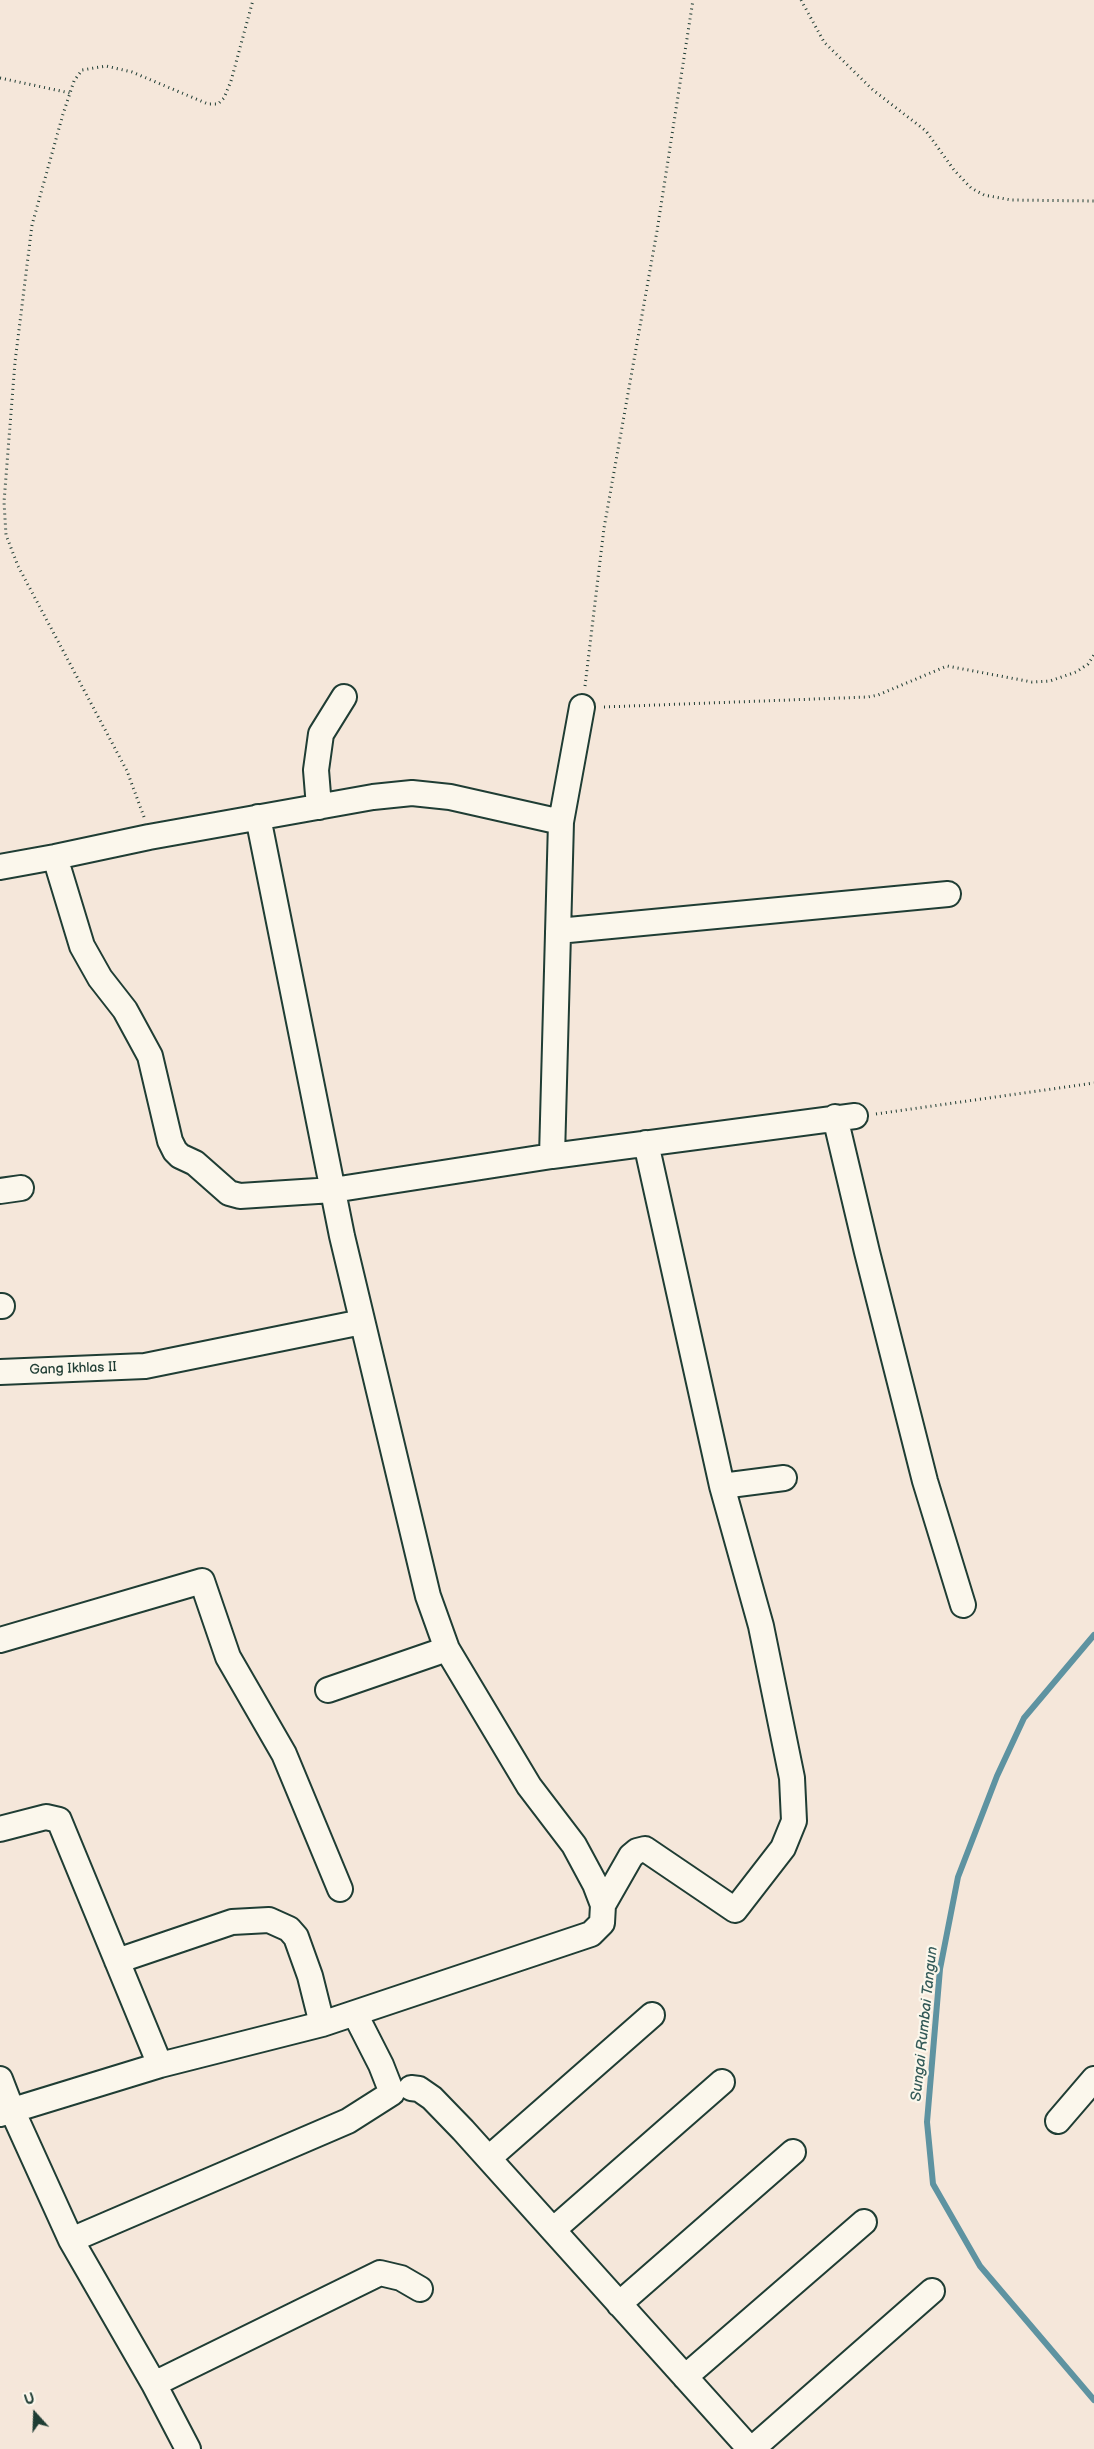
<!DOCTYPE html>
<style>
body{margin:0}
#map{position:relative;width:1094px;height:2449px;overflow:hidden;background:#f5e7da;font-family:"Balsamiq Sans",sans-serif}
canvas{display:block}
.north{position:absolute;left:10px;top:2389px;width:50px;height:50px;-webkit-text-stroke:4px #fbf7ec;paint-order:stroke;rotate:340deg;font-size:14px;font-weight:700;line-height:20px;text-align:center;color:#1f3d34}
.north::after{content:'';display:block;margin:auto;width:18px;height:22px;background:#1f3d34;clip-path:polygon(50% 0,100% 100%,50% 72%,0 100%)}
</style>
<div id="map">
<canvas width="1094" height="2449"></canvas>
<div class="north">U</div>
</div>
<script>
const ctx = document.querySelector('canvas').getContext('2d');
ctx.lineJoin = 'round';
const toPath = rows => new Path2D(rows.map(r => 'M' + r).join(''));
function stroke(path, color, width, dash) { ctx.strokeStyle = color; ctx.lineWidth = width; ctx.lineCap = dash ? 'butt' : 'round'; ctx.setLineDash(dash || []); ctx.stroke(path); }
function write(font, color, halo, rows, align = 'center') {
  ctx.font = font + ' "Balsamiq Sans",sans-serif'; ctx.lineWidth = 4.5; ctx.setLineDash([]); ctx.textBaseline = 'middle'; ctx.strokeStyle = halo; ctx.fillStyle = color; for (const [text, x, y, turn = 0] of rows) {
    ctx.save(); ctx.translate(x, y); ctx.rotate((+turn || 0) * Math.PI / 180); ctx.textAlign = isNaN(turn) ? turn : align; if (halo) ctx.strokeText(text, 0, 0); ctx.fillText(text, 0, 0); ctx.restore();
  }
}
stroke(toPath([
 [1094,1635,1024,1718,997,1776,958,1877,940,1969,927,2122,933,2184,980,2266,1094,2400]
]), '#5e93a1', 6);
const minor = toPath([
 [319,807,316,770,321,734,344,697],
 [55,857,82,946,100,978,125,1010,150,1056,170,1141,175,1151,180,1156,195,1163,229,1193,240,1196,333,1190,552,1156,855,1116],
 [0,867,55,857,149,837,373,797,412,793,450,797,561,822],
 [558,931,948,894],
 [835,1117,867,1252,925,1481,963,1605],
 [552,1156,561,822,582,707],
 [0,1191,21,1188],
 [0,1306,2,1306],
 [0,1372,145,1366,362,1322],
 [722,1486,784,1478],
 [0,1640,202,1581,228,1657,284,1754,340,1889],
 [328,1690,447,1649],
 [0,1829,46,1817,59,1820,160,2065],
 [603,1905,631,1856,637,1851,645,1849,735,1910,783,1848,794,1821,792,1778,761,1626,722,1486,646,1143],
 [117,1961,232,1922,269,1920,289,1929,296,1937,310,1976,322,2024],
 [0,2079,12,2110,71,2240,154,2384,188,2449],
 [411,2088,419,2089,432,2098,463,2130,750,2449],
 [0,2114,160,2065,322,2024,591,1934,602,1923,603,1905,595,1884,574,1845,529,1786,447,1649,428,1596,342,1236,258,817],
 [1058,2121,1094,2079],
 [489,2158,652,2015],
 [553,2230,722,2082],
 [71,2240,348,2121,392,2093,381,2065,355,2014],
 [619,2304,793,2152],
 [685,2377,864,2222],
 [154,2384,380,2273,401,2278,420,2289],
 [752,2449,932,2291]
]);
stroke(minor, '#1f3d34', 28);
stroke(toPath([
 [801,0,824,42,873,90,926,131,954,170,971,188,984,195,1011,200,1094,201],
 [0,78,70,93],
 [585,686,604,528,657,231,693,0],
 [604,707,868,697,878,695,947,666,1032,682,1050,681,1076,672,1088,664,1094,655],
 [144,817,127,771,18,566,6,535,4,502,15,362,32,225,63,114,74,81,82,70,106,66,132,72,208,104,218,104,224,98,231,81,253,0],
 [876,1114,1094,1083]
]), '#1f3d34', 3, [1, 4]);
stroke(minor, '#fbf7ec', 24);
write('14px', '#1f3d34', '#fbf7ec', [
 ["Gang Ikhlas II",73,1369,-2]
]);
write('italic 15px', '#345a58', '#fbf7ec', [
 ["Sungai Rumbai Tangun",925,2024,-84]
]);
</script>
